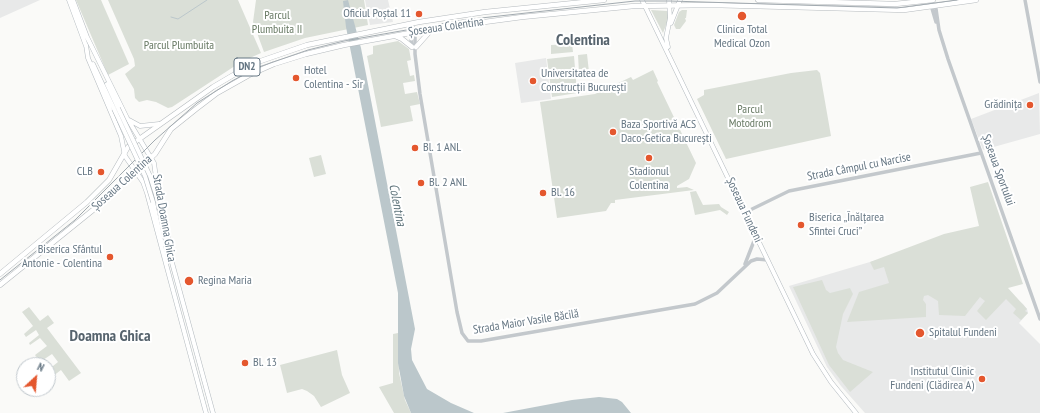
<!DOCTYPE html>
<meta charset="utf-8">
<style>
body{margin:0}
#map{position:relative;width:1040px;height:413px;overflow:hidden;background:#fafaf8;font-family:"PT Sans Narrow",sans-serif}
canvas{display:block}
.north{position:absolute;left:16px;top:357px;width:40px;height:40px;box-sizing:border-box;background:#fff;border:1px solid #c1c8cd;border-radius:50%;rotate:26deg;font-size:11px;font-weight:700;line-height:16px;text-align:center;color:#657683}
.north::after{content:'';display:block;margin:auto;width:14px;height:18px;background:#e4572e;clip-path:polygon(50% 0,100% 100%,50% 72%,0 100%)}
</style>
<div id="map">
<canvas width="1040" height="413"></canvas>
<div class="north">N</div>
</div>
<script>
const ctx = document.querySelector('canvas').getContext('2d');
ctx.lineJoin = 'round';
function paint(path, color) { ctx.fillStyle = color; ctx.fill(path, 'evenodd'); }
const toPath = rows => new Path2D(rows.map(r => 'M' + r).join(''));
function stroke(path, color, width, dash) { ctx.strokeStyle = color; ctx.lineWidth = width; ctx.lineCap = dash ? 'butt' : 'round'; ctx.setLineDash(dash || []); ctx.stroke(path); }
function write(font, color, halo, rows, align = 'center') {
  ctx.font = font + ' "PT Sans Narrow",sans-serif'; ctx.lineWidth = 4; ctx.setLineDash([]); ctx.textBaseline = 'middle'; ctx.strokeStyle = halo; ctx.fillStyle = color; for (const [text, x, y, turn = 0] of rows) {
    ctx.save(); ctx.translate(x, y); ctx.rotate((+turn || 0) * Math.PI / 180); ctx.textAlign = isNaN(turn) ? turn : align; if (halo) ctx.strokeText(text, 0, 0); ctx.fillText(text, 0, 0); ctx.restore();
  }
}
paint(toPath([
 [0,0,40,0,0,18],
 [365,0,388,0,393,22,370,25],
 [546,58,551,99,521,103,515,63],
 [1039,93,1040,134,983,150,971,119],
 [944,240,1023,304,1027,309,1028,313,1019,323,1040,344,1040,413,865,413,841,386,827,367,789,286]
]), '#e8e9e9');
paint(toPath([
 [76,0,101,0,129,64,108,75],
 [108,0,238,0,261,53,241,62,172,107,168,108,156,102,147,100,139,102,135,98,134,89,125,74,135,66,134,59],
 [256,0,364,0,368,25,305,38,264,52,253,22],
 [651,10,668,11,668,20,663,33],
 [682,10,687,10,686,18,685,18,686,21,680,29,676,29,674,25,679,12],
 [398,41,409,49,411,60,407,61,410,76,414,75,415,81,403,83,405,94,417,92,420,104,410,106,413,121,381,127,367,56,373,54,373,46],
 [572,44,573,52,551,54,551,45],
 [587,54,589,72,579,73,578,55],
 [574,56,577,93,552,97,547,59],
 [653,70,658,81,657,82,696,163,689,179,677,186,677,188,687,187,694,190,615,200,615,203,611,203,606,211,557,218,540,102,595,94,631,77,633,80],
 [817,70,820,73,831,136,726,159,697,99,704,95,704,90,791,73],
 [321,155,326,174,314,177,309,158],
 [988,182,1023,284,1008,288,1027,309,1025,311,1028,313,1021,320,1013,313,1016,309,1006,299,986,320,977,311,985,301,980,297,965,316,939,315,938,301,928,295,924,296,923,300,926,304,926,317,847,322,859,292,889,283,884,267,874,270,870,262,944,234,979,226,970,187],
 [696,191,703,205,719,204,721,207,729,212,727,215,720,210,695,215,690,192],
 [822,280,826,290,830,293,850,288,853,294,843,314,836,347,838,353,843,360,873,372,850,392,829,365,793,287],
 [29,307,40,321,48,315,54,323,47,328,81,373,69,381,61,370,49,379,48,370,58,362,52,354,40,362,35,355,47,346,40,338,30,345,29,343,39,335,36,330,26,337,24,334,33,326,22,312],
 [398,333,399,373,405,400,411,413,394,413,379,387,393,383,393,334],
 [337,350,342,375,350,393,321,407,314,396,307,391,302,389,287,393,280,365]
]), '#dadfd7');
paint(toPath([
 [348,0,361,48,415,329,411,349,412,360,427,389,451,403,474,413,411,413,404,396,398,363,398,293,346,27,343,1],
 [599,397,617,399,622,402,631,413,503,413,572,400]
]), '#bbc7cb');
stroke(toPath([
 [171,17,178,19,207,0]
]), '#bbc7cb', 1);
const secondary = toPath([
 [69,0,86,46],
 [73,0,87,37],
 [642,0,813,354,831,382,856,413],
 [671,23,680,0],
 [86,35,127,118,154,163,158,192,171,250,171,259,213,413],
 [86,45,88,58,121,136,125,156,143,182,147,193,206,413],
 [668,47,666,38,670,18,669,0],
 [93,64,114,109],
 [107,84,118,108],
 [129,120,140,126,159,124],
 [158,201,168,247],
 [153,202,162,245]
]);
const primary = toPath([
 [758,0,895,4,933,0],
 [395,36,402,39,412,47],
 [416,47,432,29],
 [0,274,87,202,109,180,128,147,213,87,252,64,307,45,419,22,485,12,604,0],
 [0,285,93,210,155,154,171,129,196,109,217,93,249,75,274,64,306,54,344,45,432,29,522,17,634,6,712,5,904,10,976,0]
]);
stroke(secondary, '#b3babf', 5);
stroke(primary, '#b5babe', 5.5);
stroke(toPath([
 [931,0,936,9,939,30,948,59,1040,319],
 [1025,0,1040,82],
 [931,5,936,22],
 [412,23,415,36,415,54,420,94,457,312,462,333,468,341,481,341,695,304,717,293,751,261,757,259,768,260],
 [409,24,412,48],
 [746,212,789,191,981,153],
 [745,264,754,241,757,237]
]), '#c3c8cc', 3.5);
stroke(secondary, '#fff', 4);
stroke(primary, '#fff', 4.5);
stroke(toPath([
 [0,280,75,220,155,140,197,103,232,81,256,68,308,50,344,41,463,20,635,1,670,1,897,8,957,0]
]), '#a2aab0', 1);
const secondaryBridge = toPath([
 [118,108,150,176,158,201],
 [114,109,145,176,153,202]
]);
stroke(secondaryBridge, '#b3babf', 5, []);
stroke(secondaryBridge, '#fff', 4);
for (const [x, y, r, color] of [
 [419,14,4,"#e4572e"],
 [742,16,5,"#e4572e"],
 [296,78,4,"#e4572e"],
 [533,81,4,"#e4572e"],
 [1030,105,4,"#e4572e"],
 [613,132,4,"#e4572e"],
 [415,148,4,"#e4572e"],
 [649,158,4,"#e4572e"],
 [101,172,4,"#e4572e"],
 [421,183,4,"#e4572e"],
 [543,193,4,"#e4572e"],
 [801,225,4,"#e4572e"],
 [110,257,4,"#e4572e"],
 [189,281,5,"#e4572e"],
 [920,333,5,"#e4572e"],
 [245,363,4,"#e4572e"],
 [982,379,4,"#e4572e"]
]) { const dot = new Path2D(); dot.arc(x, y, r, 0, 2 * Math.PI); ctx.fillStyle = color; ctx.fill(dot); stroke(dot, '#fff', 1.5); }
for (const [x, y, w] of [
 [247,67,26]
]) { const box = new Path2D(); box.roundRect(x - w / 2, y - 9, w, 18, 3); ctx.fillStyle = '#fff'; ctx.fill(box); stroke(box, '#657683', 1); }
write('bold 11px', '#657683', null, [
 ["DN2",247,67]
]);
write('12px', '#657683', '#fff', [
 ["Oficiul Poștal 11",411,14,"right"],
 ["Clinica Total",742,30,"center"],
 ["Medical Ozon",742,44,"center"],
 ["Hotel",304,71],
 ["Colentina - Sir",304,85],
 ["Universitatea de",541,74],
 ["Construcții București",541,88],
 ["Grădinița",1022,105,"right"],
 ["Baza Sportivă ACS",621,125],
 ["Daco-Getica București",621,139],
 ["Bl. 1 ANL",423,148],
 ["CLB",93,172,"right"],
 ["Stadionul",649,172,"center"],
 ["Colentina",649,186,"center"],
 ["Bl. 2 ANL",429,183],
 ["Bl. 16",551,193],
 ["Biserica „Înălțarea",809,218],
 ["Sfintei Cruci”",809,232],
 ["Biserica Sfântul",102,250,"right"],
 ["Antonie - Colentina",102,264,"right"],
 ["Regina Maria",198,281],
 ["Spitalul Fundeni",929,333],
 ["Bl. 13",253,363],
 ["Institutul Clinic",974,372,"right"],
 ["Fundeni (Clădirea A)",974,386,"right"]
], 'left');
write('12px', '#687a64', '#fff', [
 ["Parcul",277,16],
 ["Plumbuita II",277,30],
 ["Parcul Plumbuita",179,46],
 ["Parcul",750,110],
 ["Motodrom",750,124]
]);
write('12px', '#657683', '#fff', [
 ["Șoseaua Colentina",446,27,-8],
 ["Strada Câmpul cu Narcise",859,167,-11],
 ["Șoseaua Sportului",998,170,70],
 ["Șoseaua Colentina",122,183,-42],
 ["Șoseaua Fundeni",744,210,65],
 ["Strada Doamna Ghica",164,218,80],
 ["Strada Maior Vasile Băcilă",526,322,-9]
]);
write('italic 13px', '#60757c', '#fff', [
 ["Colentina",397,205,79]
]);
write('bold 16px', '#57646e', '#fff', [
 ["Colentina",583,40],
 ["Doamna Ghica",110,336]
]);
</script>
